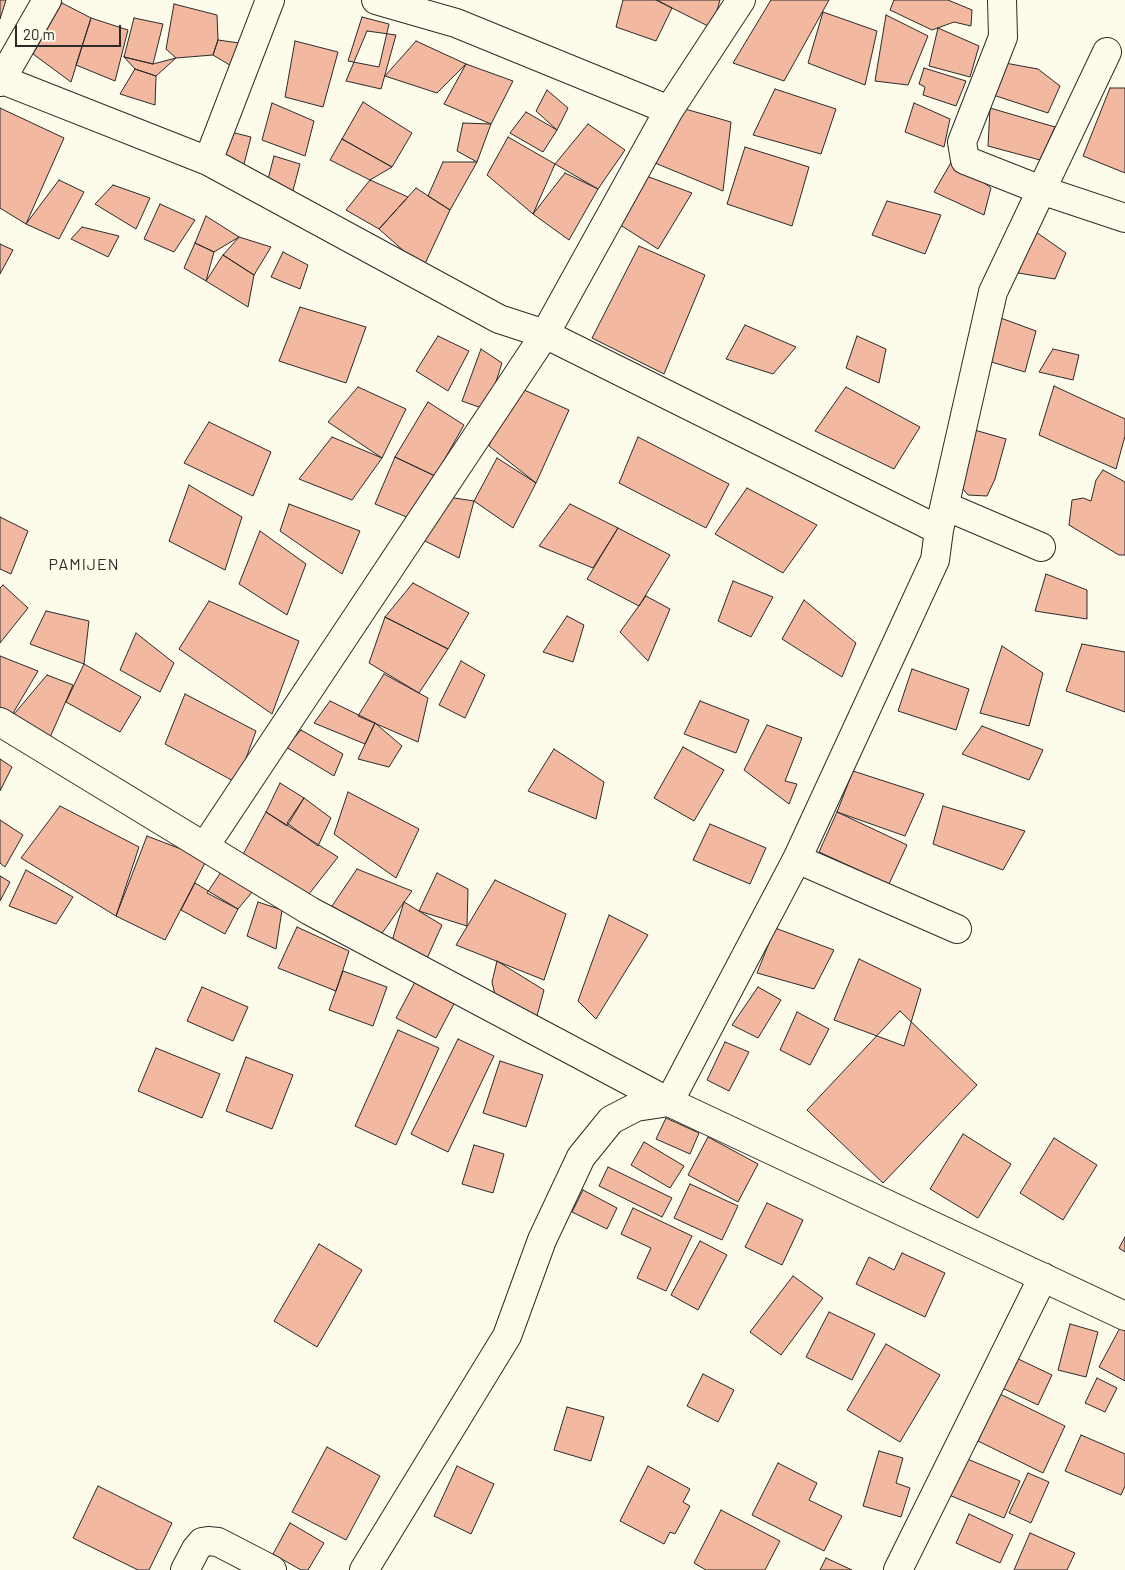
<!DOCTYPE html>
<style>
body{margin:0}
#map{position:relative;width:1125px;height:1570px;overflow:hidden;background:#fdfbea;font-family:Barlow,sans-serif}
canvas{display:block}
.scale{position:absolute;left:15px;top:25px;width:106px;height:22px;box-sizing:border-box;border:2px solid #2b2b2b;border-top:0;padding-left:6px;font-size:15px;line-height:18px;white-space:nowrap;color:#2b2b2b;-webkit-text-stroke:4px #fdfbea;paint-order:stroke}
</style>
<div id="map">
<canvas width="1125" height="1570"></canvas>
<div class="scale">20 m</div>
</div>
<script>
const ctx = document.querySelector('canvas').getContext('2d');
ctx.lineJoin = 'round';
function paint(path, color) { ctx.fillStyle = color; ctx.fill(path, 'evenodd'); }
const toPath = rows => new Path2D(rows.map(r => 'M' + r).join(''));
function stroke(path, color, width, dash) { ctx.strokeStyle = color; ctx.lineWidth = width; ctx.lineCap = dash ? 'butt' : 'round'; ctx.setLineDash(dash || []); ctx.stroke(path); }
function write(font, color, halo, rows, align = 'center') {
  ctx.font = font + ' Barlow,sans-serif'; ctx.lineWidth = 4; ctx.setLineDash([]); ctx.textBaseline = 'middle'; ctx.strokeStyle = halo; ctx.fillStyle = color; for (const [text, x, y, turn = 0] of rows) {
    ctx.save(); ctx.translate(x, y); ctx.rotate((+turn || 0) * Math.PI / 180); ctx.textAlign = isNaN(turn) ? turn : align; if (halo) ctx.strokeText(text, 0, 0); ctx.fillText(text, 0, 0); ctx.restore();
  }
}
const building = toPath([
 [0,0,6,0,0,19,0,0],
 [623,0,657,0,672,8,656,41,616,27,623,0],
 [656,0,720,0,712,28,656,0],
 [771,0,829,0,784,81,733,63,771,0],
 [894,0,948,0,972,10,971,26,954,22,932,30,890,10,894,0],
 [62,3,91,18,71,82,33,54,62,3],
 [174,4,217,15,218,40,213,55,176,58,166,49,174,4],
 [823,12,877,31,865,85,808,63,823,12],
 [886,15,928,36,908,85,875,81,886,15],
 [362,17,389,24,379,67,348,61,362,17],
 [91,18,128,30,115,81,76,65,91,18],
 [134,18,163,24,153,64,124,57,134,18],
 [938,28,979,46,970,77,929,66,938,28],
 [367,31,396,35,381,89,346,81,367,31],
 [218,40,239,43,233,67,213,55,218,40],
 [295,41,338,52,323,107,285,97,295,41],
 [416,41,466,64,437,93,385,76,416,41],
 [124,57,153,64,176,58,156,76,135,69,124,57],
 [994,61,1038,69,1060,86,1048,113,987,93,994,61],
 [466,64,513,81,491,124,444,104,466,64],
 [924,68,966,81,956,106,923,95,925,87,919,84,924,68],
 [135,69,156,76,155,105,120,94,135,69],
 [1110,88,1125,88,1125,173,1083,156,1110,88],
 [775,89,836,109,821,154,753,135,775,89],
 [547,90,568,108,557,130,536,111,547,90],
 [363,102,412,133,392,167,342,139,363,102],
 [272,103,314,121,305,156,262,140,272,103],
 [914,103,950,119,944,147,905,132,914,103],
 [0,108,64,138,26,224,0,208,0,108],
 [990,108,1055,127,1040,160,988,146,990,108],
 [685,109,731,122,723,191,655,163,685,109],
 [526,112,557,130,543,152,510,133,526,112],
 [463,123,491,124,477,162,457,151,463,123],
 [588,124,625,150,598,189,555,164,588,124],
 [231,132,251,137,243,168,222,159,231,132],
 [508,137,555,164,533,214,487,175,508,137],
 [342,139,392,167,370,180,330,160,342,139],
 [745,147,809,167,792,226,727,204,745,147],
 [274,156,300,164,291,198,266,187,274,156],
 [953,159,991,188,984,215,934,192,953,159],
 [443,162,477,162,450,210,428,196,443,162],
 [565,173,598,189,569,240,533,214,565,173],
 [641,174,692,193,658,249,614,221,641,174],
 [59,180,84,192,59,239,26,224,59,180],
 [370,180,408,197,379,229,346,210,370,180],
 [113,185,150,198,136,229,95,204,113,185],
 [416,188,450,210,423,268,379,229,416,188],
 [887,201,941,215,925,254,872,235,887,201],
 [160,204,195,220,174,252,144,239,160,204],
 [206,216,239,237,214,252,195,243,206,216],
 [82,227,119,236,108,257,71,239,82,227],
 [1036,232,1066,253,1055,279,1018,273,1036,232],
 [239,237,271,247,254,275,223,255,239,237],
 [195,243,214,252,206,281,184,268,195,243],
 [0,244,13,250,0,274,0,244],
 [639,246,705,275,664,374,592,338,639,246],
 [283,252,308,265,300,289,271,277,283,252],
 [223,255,254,275,248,307,206,281,223,255],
 [300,307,366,327,346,383,279,361,300,307],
 [998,317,1036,331,1025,372,988,361,998,317],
 [745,325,796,347,773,374,726,359,745,325],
 [438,336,469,351,448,391,416,371,438,336],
 [857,336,886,349,879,383,846,368,857,336],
 [481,349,502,363,487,410,462,401,481,349],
 [1053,349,1079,355,1073,380,1039,372,1053,349],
 [513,385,569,410,536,483,489,446,513,385],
 [1054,386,1125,419,1125,436,1116,469,1039,435,1054,386],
 [358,387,406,409,382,458,328,422,358,387],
 [846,387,920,427,894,469,815,431,846,387],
 [428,402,464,425,435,476,395,457,428,402],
 [209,422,271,452,253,496,184,463,209,422],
 [971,429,1006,439,995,479,987,496,968,495,959,484,971,429],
 [332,437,382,458,352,500,299,479,332,437],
 [638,437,729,484,706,528,619,483,638,437],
 [395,457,435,476,409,518,375,504,395,457],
 [497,458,536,483,513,528,474,501,497,458],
 [1103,470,1125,482,1125,555,1119,555,1069,525,1072,500,1083,498,1091,501,1096,480,1103,470],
 [189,485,242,517,225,570,169,541,189,485],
 [747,488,817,525,783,573,715,534,747,488],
 [448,497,474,501,459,558,423,540,448,497],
 [289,504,360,531,342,574,280,531,289,504],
 [570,504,618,528,593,568,539,546,570,504],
 [0,517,28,531,11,574,0,569,0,517],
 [618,528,670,555,639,606,587,579,618,528],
 [260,531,306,564,287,615,239,584,260,531],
 [1046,574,1087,590,1087,619,1035,611,1046,574],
 [733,581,773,597,751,637,718,621,733,581],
 [413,583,469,613,448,649,385,617,413,583],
 [3,585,28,608,0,643,0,588,3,585],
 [646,596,670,609,648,661,620,632,646,596],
 [804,600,856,643,842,677,782,639,804,600],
 [209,601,299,641,272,714,179,649,209,601],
 [46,611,89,621,84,664,30,644,46,611],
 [567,616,584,625,573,662,543,652,567,616],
 [385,617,448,649,419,693,369,663,385,617],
 [136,633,174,663,160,692,120,670,136,633],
 [1082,644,1125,652,1125,712,1066,691,1082,644],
 [1002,646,1043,673,1029,726,980,713,1002,646],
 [0,656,38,671,9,720,0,714,0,656],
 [461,661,485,675,465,718,439,705,461,661],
 [84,664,141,697,120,732,66,702,84,664],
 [912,669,969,689,956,730,898,711,912,669],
 [384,674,428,698,418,742,358,716,384,674],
 [47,675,73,685,48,742,9,720,47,675],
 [185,694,256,731,237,783,165,744,185,694],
 [330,701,375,723,365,744,314,723,330,701],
 [700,701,749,720,736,753,684,734,700,701],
 [375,723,402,746,389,767,358,759,375,723],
 [767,725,802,738,785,781,797,784,789,804,744,770,767,725],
 [982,726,1043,750,1029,780,962,754,982,726],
 [301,730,343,754,334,776,286,747,301,730],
 [683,747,724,770,694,821,654,798,683,747],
 [554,749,604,782,596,819,528,791,554,749],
 [0,759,12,767,0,791,0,759],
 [853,771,924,794,905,836,837,812,853,771],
 [280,783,304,798,287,826,266,812,280,783],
 [348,792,419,829,396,878,334,834,348,792],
 [304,798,331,818,318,846,287,823,304,798],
 [60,806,139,847,116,916,21,858,60,806],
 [943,806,1025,831,1003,870,933,844,943,806],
 [266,812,338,857,309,894,241,858,266,812],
 [837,812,907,845,889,884,819,852,837,812],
 [0,820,23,835,5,867,0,863,0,820],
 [710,824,766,848,750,884,693,860,710,824],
 [147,836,207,859,165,940,116,916,147,836],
 [223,869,253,891,238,909,207,893,223,869],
 [357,869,412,891,380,936,332,906,357,869],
 [26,870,73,897,56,924,9,906,26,870],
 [437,873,468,889,467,926,419,911,437,873],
 [0,876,10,882,0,901,0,876],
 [495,880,566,914,544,980,456,945,495,880],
 [195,883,238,909,225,934,181,910,195,883],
 [258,902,282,910,276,949,247,936,258,902],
 [404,902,442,925,425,963,391,944,404,902],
 [609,915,648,935,596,1019,578,1001,609,915],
 [297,927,349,951,336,991,278,968,297,927],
 [775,928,834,950,814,989,757,973,775,928],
 [859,959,921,989,904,1046,834,1020,859,959],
 [497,961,544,990,537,1016,496,999,492,982,497,961],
 [343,971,387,987,373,1026,329,1010,343,971],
 [415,982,455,1002,436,1038,396,1018,415,982],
 [202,987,248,1007,233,1041,187,1021,202,987],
 [758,987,781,1000,758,1038,732,1025,758,987],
 [900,1011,977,1085,883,1183,807,1110,900,1011],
 [797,1012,829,1029,810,1065,780,1050,797,1012],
 [398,1030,439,1048,396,1145,355,1126,398,1030],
 [458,1039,494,1056,448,1152,411,1134,458,1039],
 [725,1042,749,1052,729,1091,707,1080,725,1042],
 [156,1048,220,1074,202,1118,138,1091,156,1048],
 [246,1057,293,1075,272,1129,226,1111,246,1057],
 [500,1061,543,1075,526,1127,483,1113,500,1061],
 [666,1118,699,1133,690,1154,656,1139,666,1118],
 [963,1134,1011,1164,978,1218,930,1189,963,1134],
 [708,1137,758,1164,738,1202,688,1175,708,1137],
 [1054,1138,1097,1165,1063,1220,1020,1193,1054,1138],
 [644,1142,684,1166,670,1188,631,1165,644,1142],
 [474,1145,504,1154,493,1193,462,1184,474,1145],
 [608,1167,672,1198,662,1217,599,1186,608,1167],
 [690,1184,738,1206,722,1240,674,1218,690,1184],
 [583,1190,617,1208,607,1229,572,1212,583,1190],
 [767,1203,803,1220,782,1265,745,1247,767,1203],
 [633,1208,692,1236,666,1291,637,1278,651,1248,621,1234,633,1208],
 [1125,1237,1125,1252,1119,1248,1125,1237],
 [700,1241,727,1255,698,1310,671,1295,700,1241],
 [319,1244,362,1270,317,1347,274,1321,319,1244],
 [902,1253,945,1273,925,1317,856,1284,869,1257,894,1270,902,1253],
 [793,1276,823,1298,781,1355,750,1332,793,1276],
 [829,1312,875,1334,852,1380,806,1357,829,1312],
 [1070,1324,1098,1332,1086,1377,1058,1370,1070,1324],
 [1121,1326,1125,1328,1125,1381,1099,1367,1121,1326],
 [886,1344,940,1375,900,1442,847,1410,886,1344],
 [1012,1356,1052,1375,1038,1405,998,1386,1012,1356],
 [703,1374,734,1390,718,1422,687,1406,703,1374],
 [1097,1378,1117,1388,1105,1412,1085,1403,1097,1378],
 [1000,1394,1065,1426,1043,1473,978,1441,1000,1394],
 [567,1407,604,1417,591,1461,554,1450,567,1407],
 [1081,1435,1125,1454,1125,1486,1121,1495,1065,1471,1081,1435],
 [327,1447,380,1476,346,1540,292,1512,327,1447],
 [879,1451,903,1458,896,1483,910,1488,901,1517,863,1506,879,1451],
 [965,1458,1020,1481,1004,1518,949,1495,965,1458],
 [778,1463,817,1483,809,1500,842,1516,824,1551,752,1515,778,1463],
 [457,1466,494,1484,471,1534,434,1516,457,1466],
 [648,1466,690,1489,683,1502,690,1506,675,1534,670,1532,664,1544,620,1521,648,1466],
 [1028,1473,1049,1482,1031,1523,1009,1513,1028,1473],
 [98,1486,172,1523,149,1570,138,1570,73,1538,98,1486],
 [721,1510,780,1541,765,1570,706,1570,694,1563,721,1510],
 [969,1514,1013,1535,1000,1563,956,1543,969,1514],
 [290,1523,324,1543,308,1570,301,1570,273,1554,290,1523],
 [1030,1533,1075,1553,1067,1570,1014,1570,1030,1533],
 [826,1558,852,1570,820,1570,826,1558]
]);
paint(building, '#f2b8a0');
stroke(building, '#2b2b2b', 1);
const minor = toPath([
 [376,0,456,23,669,110],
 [1002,0,1003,37,962,142,965,160,1041,190,1125,218],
 [0,79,208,161,499,319,545,334,939,530,935,560,797,859,669,1102,636,1107,611,1120,581,1157,542,1240,507,1336,364,1570],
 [0,82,47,0],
 [208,161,270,0],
 [945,506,1041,547],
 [939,530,993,292,1107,52],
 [0,722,310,911,669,1102,1125,1316],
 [205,846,545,334,669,110,741,0],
 [797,859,957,929],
 [185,1570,196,1549,202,1542,208,1541,218,1542,272,1570],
 [898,1570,1043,1277]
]);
stroke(minor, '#2b2b2b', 30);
stroke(minor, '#fdfbea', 28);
ctx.letterSpacing = '1px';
write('16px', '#2b2b2b', '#fdfbea', [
 ["PAMIJEN",84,565]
]);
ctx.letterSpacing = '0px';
</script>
